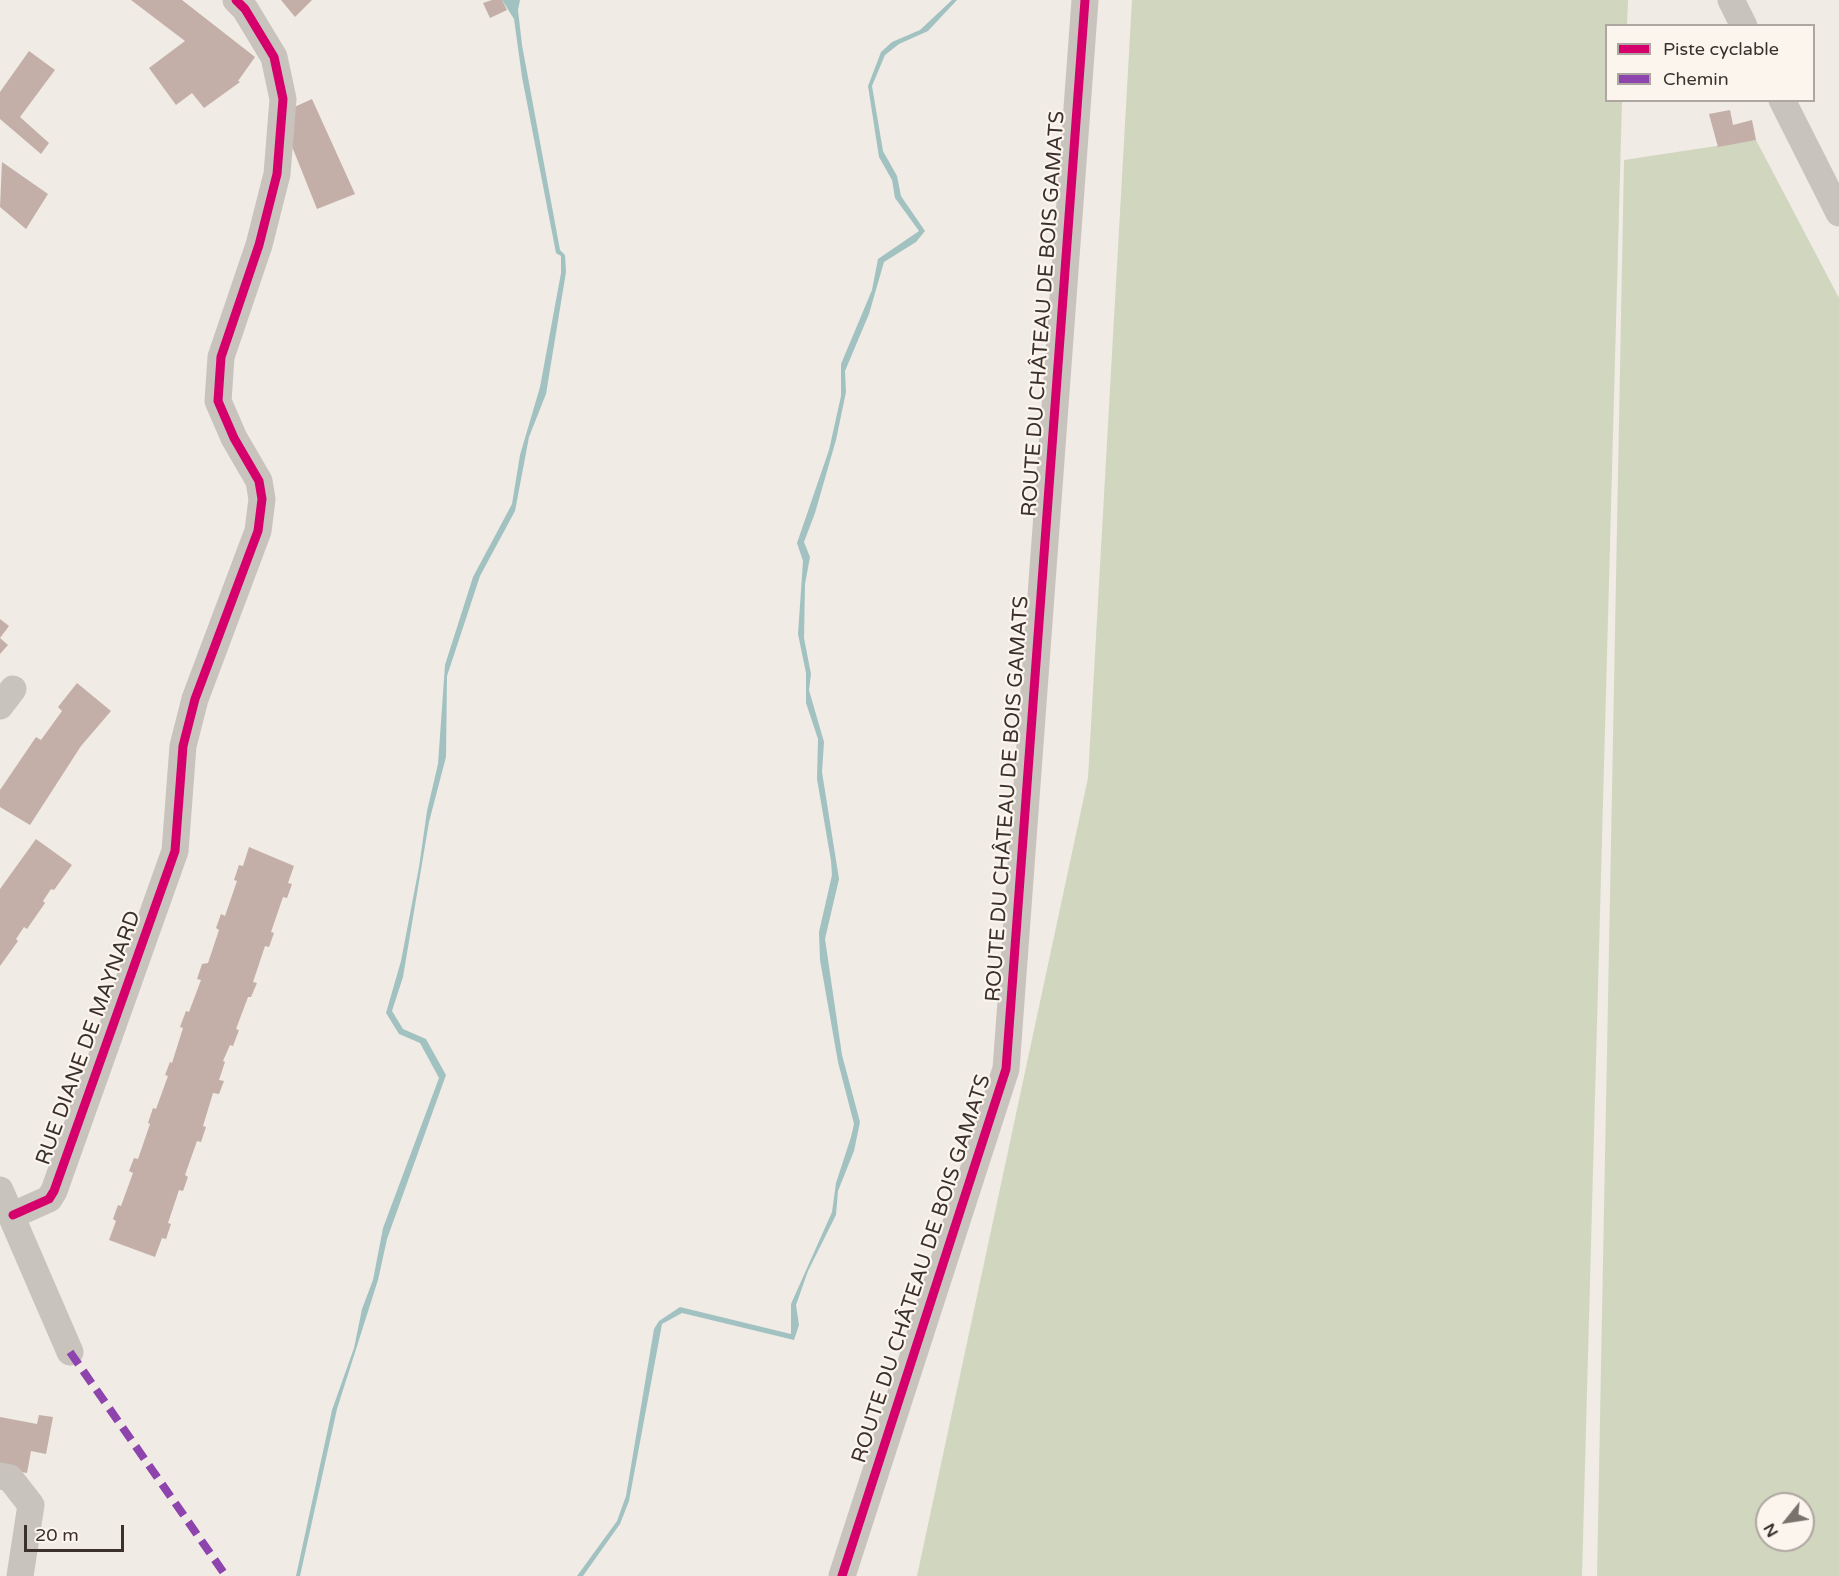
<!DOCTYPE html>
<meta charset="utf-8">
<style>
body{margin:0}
#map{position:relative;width:1839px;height:1576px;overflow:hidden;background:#f0ebe5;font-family:"Varela Round",sans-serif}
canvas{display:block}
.legend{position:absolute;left:1605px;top:24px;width:210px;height:78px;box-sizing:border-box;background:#fbf5ee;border:2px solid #aea6a0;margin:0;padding:8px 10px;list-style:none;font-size:18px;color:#3b302b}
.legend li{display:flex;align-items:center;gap:12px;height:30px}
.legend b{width:30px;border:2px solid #aea6a0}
.north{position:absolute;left:1755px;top:1492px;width:60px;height:60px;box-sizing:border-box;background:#fbf5ee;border:2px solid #aea6a0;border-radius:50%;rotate:240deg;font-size:16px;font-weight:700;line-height:24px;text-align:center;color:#3b302b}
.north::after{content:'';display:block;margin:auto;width:21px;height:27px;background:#7a716c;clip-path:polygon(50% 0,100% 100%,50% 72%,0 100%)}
.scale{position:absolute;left:24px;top:1525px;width:100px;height:27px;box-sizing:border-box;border:3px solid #3b302b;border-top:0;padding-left:8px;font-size:18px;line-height:21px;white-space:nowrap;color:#3b302b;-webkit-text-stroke:4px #fbf5ee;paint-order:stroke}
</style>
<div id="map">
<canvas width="1839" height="1576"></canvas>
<ul class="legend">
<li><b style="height:8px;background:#d6006c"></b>Piste cyclable</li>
<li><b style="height:8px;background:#8e44ad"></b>Chemin</li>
</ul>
<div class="north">N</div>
<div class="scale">20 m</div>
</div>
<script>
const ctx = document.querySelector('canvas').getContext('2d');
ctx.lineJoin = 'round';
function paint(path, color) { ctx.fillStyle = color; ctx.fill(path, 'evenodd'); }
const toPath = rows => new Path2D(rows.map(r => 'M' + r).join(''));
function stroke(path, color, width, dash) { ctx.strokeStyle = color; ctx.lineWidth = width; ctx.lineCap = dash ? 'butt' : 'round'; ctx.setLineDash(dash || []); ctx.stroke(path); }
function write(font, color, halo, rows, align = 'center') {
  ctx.font = font + ' "Varela Round",sans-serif'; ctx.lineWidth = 4.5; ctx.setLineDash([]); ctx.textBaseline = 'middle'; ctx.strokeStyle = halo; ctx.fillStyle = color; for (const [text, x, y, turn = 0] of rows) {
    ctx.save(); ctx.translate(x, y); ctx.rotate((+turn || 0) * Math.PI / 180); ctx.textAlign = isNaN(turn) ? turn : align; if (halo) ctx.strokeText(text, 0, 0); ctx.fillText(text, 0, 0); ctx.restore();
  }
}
paint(toPath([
 [1132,0,1628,0,1627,25,1606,26,1606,100,1622,101,1582,1576,917,1576,1088,778],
 [1756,140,1839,298,1839,1576,1597,1576,1624,160],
 [1767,1504,1803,1504,1803,1540,1767,1540]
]), '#d1d6bf');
paint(toPath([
 [502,0,520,0,518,10,522,45,560,250,565,255,566,272,546,394,529,437,515,511,480,576,447,676,446,757,429,822,403,977,392,1011,403,1029,426,1039,446,1075,387,1239,378,1280,337,1409,300,1576,296,1576,332,1410,354,1348,362,1309,373,1280,383,1228,439,1078,420,1043,399,1034,386,1013,401,961,419,867,427,811,438,764,445,665,473,577,512,504,520,455,540,387,561,273,561,256,556,253,522,77,514,19],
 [952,0,957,0,928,31,899,44,885,55,872,86,883,151,897,176,901,196,925,231,916,242,884,262,869,314,845,371,846,392,836,440,815,513,804,542,810,557,805,584,804,638,811,674,809,690,824,742,822,772,839,879,825,939,842,1055,860,1122,854,1151,838,1191,836,1215,808,1271,796,1305,799,1325,794,1340,682,1313,662,1324,629,1501,620,1524,583,1576,577,1576,617,1521,626,1496,654,1329,659,1321,680,1307,791,1334,791,1304,832,1212,836,1183,851,1137,854,1124,838,1062,820,960,819,932,832,875,831,861,817,779,818,739,806,703,806,673,798,634,803,561,797,543,829,450,841,396,841,364,872,290,878,259,919,231,895,198,892,180,879,157,868,86,881,52,892,42,920,30]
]), '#a1c2c1');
paint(toPath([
 [131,0,182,0,255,57,238,81,240,82,204,108,192,93,176,105,149,68,185,41],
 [281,0,312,0,295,17],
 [492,0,502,0,507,10,490,18,483,3],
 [29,51,55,70,20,117,49,143,41,154,0,119,0,92],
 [312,99,355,194,317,209,279,114],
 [1730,110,1733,125,1752,120,1756,140,1718,147,1709,114],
 [2,162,48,194,26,229,0,207],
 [0,619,9,626,0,638,8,645,0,654],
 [77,683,111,711,81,746,30,825,0,807,0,790,36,737,41,740,62,711,58,707],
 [36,839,72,865,54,890,51,889,43,901,45,903,27,929,24,927,16,939,18,941,0,966,0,889],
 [249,847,294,866,288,883,292,884,287,898,283,897,271,932,274,933,269,947,265,946,253,982,257,983,251,997,248,997,236,1029,239,1030,233,1046,230,1045,223,1061,225,1062,219,1080,224,1081,219,1094,213,1093,203,1126,206,1127,201,1142,197,1141,185,1175,188,1177,183,1191,179,1190,168,1223,171,1224,166,1239,162,1238,155,1257,109,1240,116,1221,113,1219,118,1205,121,1206,133,1173,129,1171,134,1158,138,1159,150,1124,148,1123,153,1108,156,1109,168,1076,165,1075,170,1062,172,1063,183,1028,180,1027,186,1011,189,1012,201,980,197,979,202,964,208,963,219,930,216,928,221,914,225,916,237,881,234,880,239,865,243,866],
 [39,1415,53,1417,46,1454,31,1451,27,1473,0,1468,0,1417,37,1424]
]), '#c3afa7');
stroke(toPath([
 [1731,0,1744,26],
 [1782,100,1839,213],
 [0,706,13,689],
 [0,1190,70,1352],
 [13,1215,49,1199,54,1191,175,851,183,746,195,699,258,531,262,499,259,481,234,438,218,401,221,357,259,245,277,174,283,99,274,57,245,9,236,0],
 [0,1476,10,1478,31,1505,20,1576],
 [842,1576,1006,1069,1085,0]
]), '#c9c3be', 27);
stroke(toPath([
 [70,1352,226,1576]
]), '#8e44ad', 8, [15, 8]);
stroke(toPath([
 [13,1215,49,1199,54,1191,175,851,183,746,195,699,258,531,262,499,259,481,234,438,218,401,221,357,259,245,277,174,283,99,274,57,245,9,236,0],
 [842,1576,1006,1069,1085,0]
]), '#d6006c', 9);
write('21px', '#3b302b', '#fbf5ee', [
 ["ROUTE DU CHÂTEAU DE BOIS GAMATS",1044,314,-86],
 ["ROUTE DU CHÂTEAU DE BOIS GAMATS",1008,799,-86],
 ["RUE DIANE DE MAYNARD",89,1038,-70],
 ["ROUTE DU CHÂTEAU DE BOIS GAMATS",922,1269,-72]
]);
</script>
